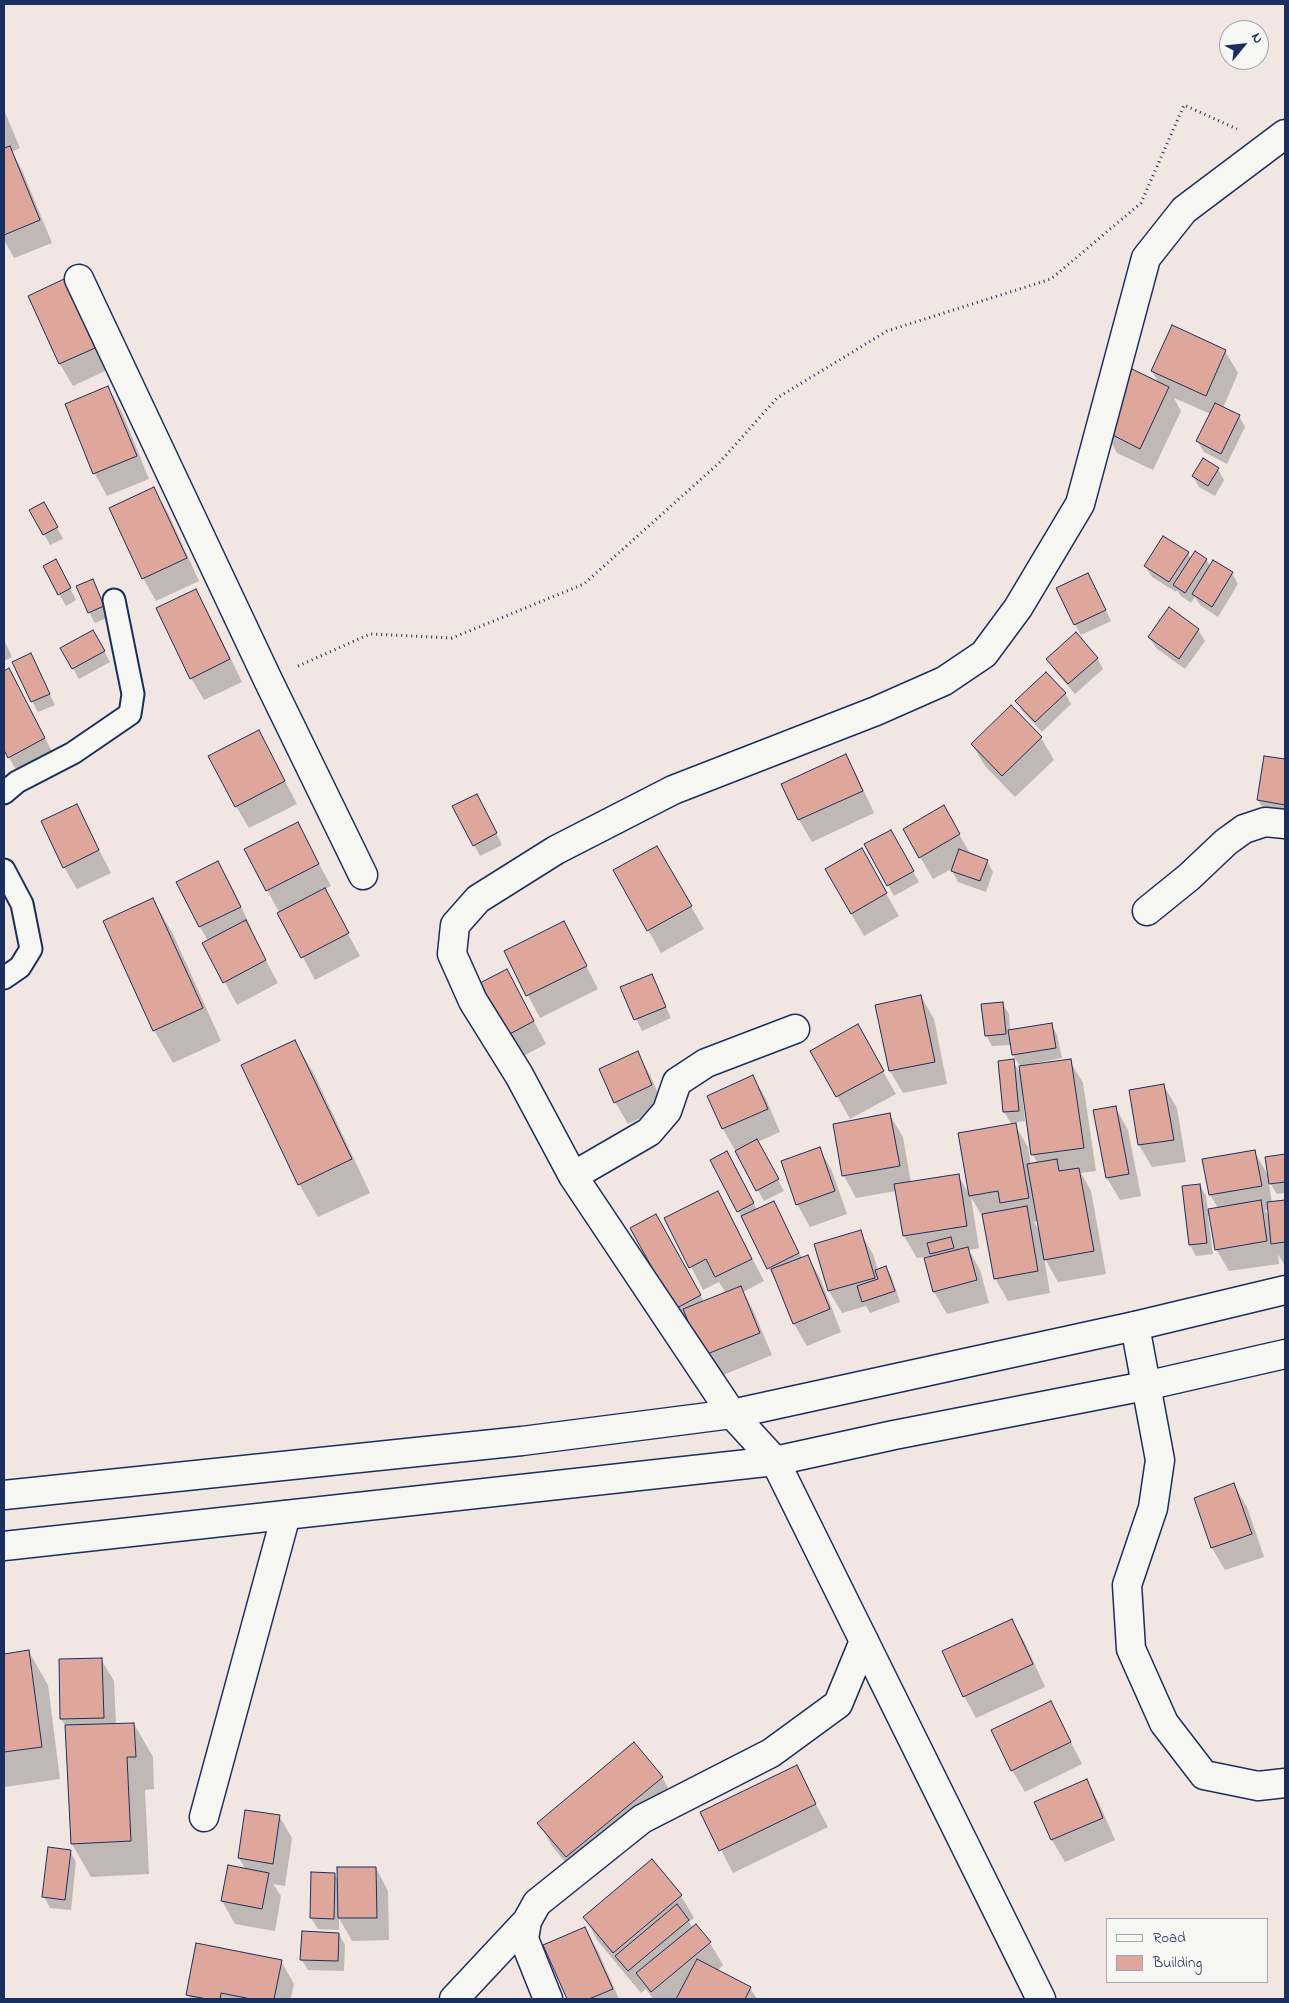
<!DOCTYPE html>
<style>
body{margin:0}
#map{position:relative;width:1289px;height:2003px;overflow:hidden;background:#f1e6e1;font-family:"Indie Flower",sans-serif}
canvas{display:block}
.frame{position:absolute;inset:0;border:5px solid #1b2f5e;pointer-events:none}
.legend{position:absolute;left:1106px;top:1918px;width:162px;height:65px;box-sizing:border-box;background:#f6f6f2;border:1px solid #9ea6b7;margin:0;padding:6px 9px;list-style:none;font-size:15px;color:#1b2f5e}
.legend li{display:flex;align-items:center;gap:10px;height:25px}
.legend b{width:25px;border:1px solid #9ea6b7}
.north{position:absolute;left:1219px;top:20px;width:50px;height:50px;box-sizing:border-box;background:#f6f6f2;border:1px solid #9ea6b7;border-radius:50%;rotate:62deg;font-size:14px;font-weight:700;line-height:20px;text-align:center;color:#1b2f5e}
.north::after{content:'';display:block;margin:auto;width:18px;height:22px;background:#1b2f5e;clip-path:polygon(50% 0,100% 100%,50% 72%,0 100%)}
</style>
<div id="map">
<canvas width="1289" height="2003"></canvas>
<div class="frame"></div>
<ul class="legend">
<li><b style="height:6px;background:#f6f6f2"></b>Road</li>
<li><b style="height:14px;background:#dfa69c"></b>Building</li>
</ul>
<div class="north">N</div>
</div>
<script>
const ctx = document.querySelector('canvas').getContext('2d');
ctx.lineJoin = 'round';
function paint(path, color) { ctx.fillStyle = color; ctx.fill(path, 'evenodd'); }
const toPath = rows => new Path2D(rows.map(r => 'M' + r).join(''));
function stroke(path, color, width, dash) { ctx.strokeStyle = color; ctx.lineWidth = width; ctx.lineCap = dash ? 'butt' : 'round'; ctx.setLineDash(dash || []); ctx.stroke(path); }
paint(toPath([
 [4,110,20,148,12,152,22,170,52,243,14,258,4,240],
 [64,281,76,303,107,370,73,386,60,364,30,296],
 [1225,351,1238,373,1223,408,1239,416,1245,427,1227,464,1204,452,1197,441,1211,414,1174,398,1181,411,1153,470,1117,453,1104,430,1159,384,1152,371],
 [108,387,121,410,149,479,107,496,95,474,67,404],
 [1218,469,1224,480,1215,496,1199,487,1193,476],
 [154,489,167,511,199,581,156,601,143,578,111,508],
 [31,510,50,514,63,539,50,545],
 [1188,553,1191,559,1206,559,1211,567,1232,573,1238,584,1218,617,1200,605,1195,597,1191,603,1181,596,1177,590,1176,592,1152,577,1145,566],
 [44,567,62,572,76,600,66,606],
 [92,581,109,617,95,623,89,612],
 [1094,585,1111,621,1081,635,1075,624],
 [195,590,208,612,242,682,204,700,191,678],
 [1198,630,1205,641,1185,669,1156,648,1149,637],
 [93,631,110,662,79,679,62,648],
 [4,640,12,657,4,661],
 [31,655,55,705,38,712,32,701],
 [1097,658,1103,669,1075,694,1054,670,1048,659],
 [9,669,57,761,21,779,4,748,4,672],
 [1065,693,1071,704,1042,732,1023,712,1017,701],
 [259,732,297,804,249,828,236,806],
 [1041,738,1054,760,1015,797,985,766,972,744],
 [845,755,858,778,874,813,812,842,799,820,783,784],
 [1265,757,1285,761,1285,825,1271,822,1258,800],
 [76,806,111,873,77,889,64,867],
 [483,806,502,845,480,856,474,845],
 [943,807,971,855,987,861,993,872,986,892,958,882,952,871,953,868,933,879,904,830],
 [297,823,331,886,324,890,360,956,315,980,246,850],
 [890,832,919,882,894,896,866,845],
 [657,847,704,929,661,953,615,871],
 [861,850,899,916,864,936,826,870],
 [218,863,231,885,252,930,250,931,278,983,237,1005,204,943,208,941,200,927],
 [153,900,172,932,221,1041,173,1063,154,1030],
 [564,923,598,989,540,1018,505,952],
 [652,976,671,1018,642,1031,622,988],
 [519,993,546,1044,520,1058,507,1036],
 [921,996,934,1019,947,1084,903,1093,890,1071],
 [1002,1003,1009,1014,1010,1031,1051,1024,1057,1035,1062,1058,1035,1063,1036,1065,1070,1061,1083,1083,1096,1171,1081,1173,1091,1191,1106,1274,1058,1282,1044,1257,1050,1293,1008,1301,995,1278,983,1218,971,1197,979,1248,969,1250,980,1270,989,1303,947,1314,934,1292,926,1259,931,1258,931,1256,917,1258,904,1236,896,1191,856,1198,844,1176,835,1125,890,1115,903,1137,911,1183,958,1175,970,1196,1015,1125,1028,1147,1031,1165,1038,1164,1033,1155,1024,1091,1022,1091,1025,1121,1011,1123,1004,1112,1013,1061,1021,1075,1020,1066,1013,1055,1011,1045,992,1046,986,1035],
 [1038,1221,1040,1232,1034,1222],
 [857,1026,896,1094,850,1119,812,1051],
 [295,1042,314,1074,370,1193,318,1217,299,1184],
 [637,1053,650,1075,664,1107,628,1124,615,1102],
 [753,1077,766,1099,780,1132,757,1142,784,1191,764,1201,723,1129,709,1097],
 [1164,1086,1177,1108,1186,1162,1152,1167,1139,1145,1130,1091],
 [1115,1107,1128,1130,1141,1196,1120,1200,1107,1178,1095,1111],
 [819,1148,832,1171,847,1214,810,1227,797,1204],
 [1254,1151,1269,1177,1266,1158,1285,1155,1285,1193,1277,1194,1268,1180,1272,1202,1285,1201,1285,1266,1278,1254,1279,1264,1229,1271,1216,1249,1210,1216,1208,1216,1213,1254,1196,1256,1190,1245,1200,1185,1206,1196,1208,1210,1218,1208,1210,1195,1203,1160],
 [1269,1209,1270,1218,1265,1210],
 [733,1164,757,1210,773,1203,802,1258,807,1256,820,1278,841,1332,807,1346,794,1324,780,1289,738,1211],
 [718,1192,764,1281,743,1292,753,1310,772,1355,716,1378,676,1308,669,1238,704,1302,726,1293,719,1282,703,1290,666,1218],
 [860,1232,873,1254,878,1270,886,1267,892,1278,900,1302,870,1313,866,1306,842,1313,829,1291],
 [1234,1485,1247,1507,1264,1557,1225,1570,1212,1548,1195,1499],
 [1012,1620,1025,1643,1045,1687,976,1718,964,1696],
 [29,1652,48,1685,60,1779,4,1787,4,1655],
 [101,1659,114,1681,116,1725,134,1724,153,1757,154,1789,145,1790,149,1874,91,1877,72,1844,66,1727,61,1719],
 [1051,1703,1082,1764,1025,1792,1012,1770],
 [796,1767,828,1827,733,1873,702,1813],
 [662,1777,675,1800,579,1879,552,1846,539,1823],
 [1086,1780,1099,1803,1115,1840,1065,1862,1052,1840,1035,1802],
 [279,1816,292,1838,285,1886,273,1884,281,1896,275,1931,235,1924,222,1901,246,1870,239,1858],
 [70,1851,76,1862,71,1910,50,1908,44,1897],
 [652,1861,681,1896,694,1918,689,1922,693,1928,695,1925,710,1943,723,1965,717,1971,750,1988,757,1999,653,1999,646,1989,641,1993,597,1940,585,1917],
 [376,1868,388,1891,389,1940,352,1941,339,1918,339,1930,318,1929,311,1918,334,1874,339,1882],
 [585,1928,598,1951,619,1999,568,1999,545,1946],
 [339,1934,345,1945,344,1971,308,1970,302,1960],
 [281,1961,294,1984,291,1998,301,1999,190,1999,188,1995]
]), '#0003');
const building = toPath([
 [10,146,40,220,4,235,4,148,10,146],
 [64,279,95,348,59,364,28,296,64,279],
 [1172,325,1226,350,1206,396,1151,371,1172,325],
 [1132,369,1169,387,1140,449,1103,430,1132,369],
 [108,386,137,456,93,474,65,404,108,386],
 [1215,403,1240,415,1221,454,1196,441,1215,403],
 [1203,458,1219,468,1208,486,1192,476,1203,458],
 [154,487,187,558,142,579,109,508,154,487],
 [44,502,58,527,43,535,29,510,44,502],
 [1163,536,1189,552,1169,582,1144,566,1163,536],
 [1195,551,1207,559,1185,593,1173,585,1195,551],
 [56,559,71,588,58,595,43,566,56,559],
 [1213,560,1233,572,1212,607,1192,594,1213,560],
 [1088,573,1106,610,1074,625,1056,588,1088,573],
 [93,579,104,606,88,613,76,586,93,579],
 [196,589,230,659,190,679,156,608,196,589],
 [1169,607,1199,629,1179,659,1148,637,1169,607],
 [93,630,105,651,72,669,60,648,93,630],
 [1076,632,1098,658,1068,684,1046,659,1076,632],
 [31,653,50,694,31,702,12,662,31,653],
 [9,668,45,738,8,758,4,750,4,671,9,668],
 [1046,672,1066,693,1035,722,1015,701,1046,672],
 [1011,705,1042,737,1002,776,971,744,1011,705],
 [259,730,285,781,235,807,208,756,259,730],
 [846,754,863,791,798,820,781,784,846,754],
 [1264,756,1285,759,1285,805,1257,800,1264,756],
 [477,794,497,833,473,846,452,806,477,794],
 [77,804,99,850,63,868,41,821,77,804],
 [944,805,960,834,919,858,903,829,944,805],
 [298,822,319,864,266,891,244,849,298,822],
 [891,830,914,871,887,886,864,844,891,830],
 [657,846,692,906,647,931,613,870,657,846],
 [862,848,887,893,851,914,825,869,862,848],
 [959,849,988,860,980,881,951,871,959,849],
 [218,861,241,907,199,927,176,882,218,861],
 [325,888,349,933,301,958,277,913,325,888],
 [153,898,203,1008,153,1031,103,921,153,898],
 [246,920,266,960,223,983,202,943,246,920],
 [564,921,587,966,526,996,504,951,564,921],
 [507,969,534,1021,506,1036,480,983,507,969],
 [652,974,666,1007,634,1020,620,987,652,974],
 [921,995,935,1062,889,1071,875,1005,921,995],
 [1003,1002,1006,1034,985,1036,981,1004,1003,1002],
 [1052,1023,1056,1048,1012,1055,1008,1030,1052,1023],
 [858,1024,884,1071,836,1097,810,1051,858,1024],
 [295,1040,352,1159,298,1185,241,1065,295,1040],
 [638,1051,652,1085,614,1103,599,1069,638,1051],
 [1014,1059,1019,1111,1003,1112,998,1061,1014,1059],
 [1071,1059,1084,1148,1031,1155,1019,1066,1071,1059],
 [753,1075,768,1109,722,1129,707,1096,753,1075],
 [1164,1084,1174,1140,1138,1145,1129,1090,1164,1084],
 [1116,1106,1129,1174,1106,1178,1093,1110,1116,1106],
 [890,1113,900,1166,842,1176,833,1124,890,1113],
 [1016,1123,1029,1198,1000,1203,998,1191,969,1196,958,1133,1016,1123],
 [757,1139,779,1179,756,1191,735,1151,757,1139],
 [820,1147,835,1191,796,1205,781,1161,820,1147],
 [1255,1150,1262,1186,1209,1195,1202,1159,1255,1150],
 [727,1151,754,1203,737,1212,710,1160,727,1151],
 [1285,1154,1285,1182,1269,1184,1265,1157,1285,1154],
 [1057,1159,1059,1171,1079,1168,1094,1251,1044,1260,1027,1164,1057,1159],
 [959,1174,967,1226,903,1236,894,1184,959,1174],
 [1200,1184,1207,1243,1189,1245,1182,1186,1200,1184],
 [718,1191,752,1259,715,1277,706,1259,689,1268,664,1218,718,1191],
 [1261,1200,1267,1241,1215,1250,1208,1209,1261,1200],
 [1285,1200,1285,1242,1271,1244,1267,1202,1285,1200],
 [774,1201,799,1253,767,1269,741,1216,774,1201],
 [1027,1206,1038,1271,994,1279,982,1214,1027,1206],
 [656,1214,701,1295,675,1309,630,1228,656,1214],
 [861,1230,875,1278,828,1291,814,1244,861,1230],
 [951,1237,954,1248,930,1254,927,1243,951,1237],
 [968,1247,977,1280,933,1292,924,1258,968,1247],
 [808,1255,830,1309,793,1324,771,1269,808,1255],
 [886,1266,895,1291,862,1302,857,1286,878,1279,875,1270,886,1266],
 [741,1286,760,1333,702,1356,683,1309,741,1286],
 [1234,1483,1252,1534,1211,1548,1194,1498,1234,1483],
 [1012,1619,1033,1664,963,1697,942,1651,1012,1619],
 [29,1650,42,1747,4,1752,4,1654,29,1650],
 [102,1658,104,1718,60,1719,59,1659,102,1658],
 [1051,1701,1071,1742,1011,1771,991,1730,1051,1701],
 [134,1723,136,1757,127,1757,131,1841,71,1844,65,1725,134,1723],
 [634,1742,663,1777,566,1857,537,1823,634,1742],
 [797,1765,816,1804,719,1851,700,1812,797,1765],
 [1087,1779,1103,1818,1051,1840,1034,1802,1087,1779],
 [245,1810,280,1815,273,1864,238,1858,245,1810],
 [48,1847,71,1850,65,1900,42,1897,48,1847],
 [652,1859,682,1895,613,1953,583,1917,652,1859],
 [228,1865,269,1873,262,1909,221,1901,228,1865],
 [337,1867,376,1867,377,1918,338,1918,337,1867],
 [311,1872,335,1873,334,1919,310,1918,311,1872],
 [677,1904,689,1920,628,1971,615,1956,677,1904],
 [696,1924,711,1942,651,1992,636,1973,696,1924],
 [585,1927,613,1989,589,1999,567,1999,543,1945,585,1927],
 [302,1931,339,1933,338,1961,300,1960,302,1931],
 [196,1943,282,1960,274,1999,251,1999,221,1993,220,1999,207,1999,186,1995,196,1943],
 [697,1959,751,1987,745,1999,676,1999,697,1959]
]);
paint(building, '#dfa69c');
stroke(building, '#1b2f5e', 1);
const service = toPath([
 [4,793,17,782,73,753,130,714,133,694,114,600],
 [4,870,22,904,31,949,20,967,4,978]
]);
const minor = toPath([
 [79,279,268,680,363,875],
 [1147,911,1189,877,1226,842,1244,829,1265,822,1285,824],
 [573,1176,649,1132,667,1111,677,1082,706,1063,795,1029],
 [1135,1326,1160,1460,1153,1508,1127,1585,1131,1649,1164,1723,1204,1775,1258,1786,1285,1783],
 [775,1461,732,1414,573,1176,519,1075,473,1001,452,954,455,925,478,899,556,850,673,790,876,711,944,681,984,654,1018,608,1080,504,1146,258,1184,210,1285,134],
 [204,1817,286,1515],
 [527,1921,524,1939,548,1999],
 [454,1999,527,1921,537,1903,642,1819,771,1753,838,1704,864,1641]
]);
const tertiary = toPath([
 [775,1461,1041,1999]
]);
const primary = toPath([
 [4,1495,522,1441,732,1414,1135,1326,1285,1290],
 [4,1546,775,1461,894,1435,1145,1386,1285,1354]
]);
stroke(service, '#1b2f5e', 25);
stroke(minor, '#1b2f5e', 31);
stroke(tertiary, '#1b2f5e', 31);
stroke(primary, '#1b2f5e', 31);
stroke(toPath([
 [298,666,370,634,452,638,584,584,719,463,777,398,887,331,1051,279,1141,203,1184,105,1237,129]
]), '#1b2f5e', 3, [1, 4]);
stroke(service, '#f6f6f2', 21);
stroke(minor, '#f6f6f2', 28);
stroke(tertiary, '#f6f6f2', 28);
stroke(primary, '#f6f6f2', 28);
</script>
